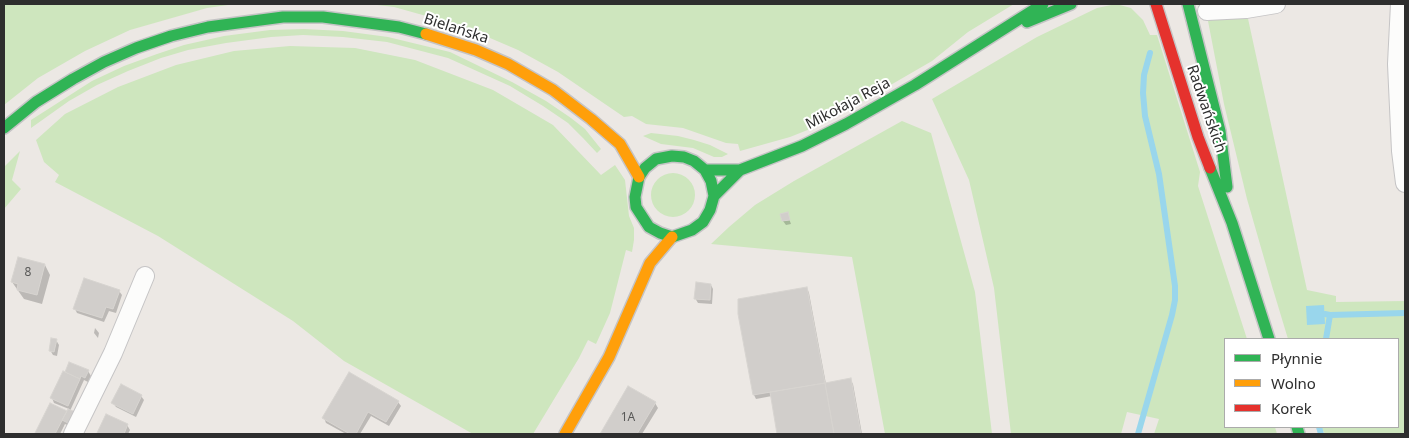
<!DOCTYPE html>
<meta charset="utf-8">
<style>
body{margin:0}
#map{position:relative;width:1409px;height:438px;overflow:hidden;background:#ece8e4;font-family:"Noto Sans",sans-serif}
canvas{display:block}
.frame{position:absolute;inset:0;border:5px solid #2e2e2e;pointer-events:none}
.legend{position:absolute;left:1224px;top:338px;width:175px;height:90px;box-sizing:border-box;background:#fff;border:1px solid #ababab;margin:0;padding:6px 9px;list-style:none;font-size:15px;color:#2e2e2e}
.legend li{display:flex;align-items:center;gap:10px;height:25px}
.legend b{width:25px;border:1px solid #ababab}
</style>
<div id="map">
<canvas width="1409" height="438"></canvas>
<div class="frame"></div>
<ul class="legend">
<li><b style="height:6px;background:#30b455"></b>Płynnie</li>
<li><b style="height:6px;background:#ff9f0a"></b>Wolno</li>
<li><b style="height:6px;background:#e5322d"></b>Korek</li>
</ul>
</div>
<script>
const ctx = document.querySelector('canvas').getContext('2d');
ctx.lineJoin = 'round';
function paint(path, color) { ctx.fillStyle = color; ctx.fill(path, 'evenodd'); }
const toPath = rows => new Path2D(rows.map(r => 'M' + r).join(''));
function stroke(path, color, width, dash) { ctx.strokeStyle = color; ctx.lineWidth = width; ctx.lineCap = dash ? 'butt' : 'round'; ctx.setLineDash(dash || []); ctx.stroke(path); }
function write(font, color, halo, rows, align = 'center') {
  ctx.font = font + ' "Noto Sans",sans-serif'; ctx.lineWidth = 4; ctx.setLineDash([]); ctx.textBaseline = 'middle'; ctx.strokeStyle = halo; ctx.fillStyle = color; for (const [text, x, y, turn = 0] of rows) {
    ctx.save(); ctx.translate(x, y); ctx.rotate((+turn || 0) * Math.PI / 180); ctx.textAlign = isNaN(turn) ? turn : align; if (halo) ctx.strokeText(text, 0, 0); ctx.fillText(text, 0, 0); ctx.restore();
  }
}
paint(toPath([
 [4,4,235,4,207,8,130,30,85,51,38,78,4,105],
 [369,4,1014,4,968,32,932,61,825,123,790,137,740,151,738,144,726,143,683,128,646,124,632,116,624,117,558,72,518,50,462,26,394,7],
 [1116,4,1131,8,1143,20,1150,35,1157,35,1200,172,1198,186,1247,339,1225,339,1225,427,1275,427,1277,434,1154,434,1159,419,1127,412,1121,434,1011,434,994,288,969,180,932,99,1037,37,1097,8],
 [1247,14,1307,290,1336,296,1336,302,1405,301,1405,434,1325,434,1321,427,1398,427,1398,339,1288,339,1272,286,1247,199,1224,104,1208,21,1214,17],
 [304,29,343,31,388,37,450,52,512,82,546,101,571,118,585,129,601,149,597,153,583,138,568,123,543,106,510,86,448,58,387,42,343,37,303,35,271,37,226,43,188,50,161,58,128,71,97,85,69,101,31,128,31,120,92,81,124,66,157,54,184,45,224,36,270,30],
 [290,46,355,48,415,60,493,90,553,125,601,175,615,165,625,180,629,216,634,228,634,240,632,252,626,250,610,313,596,344,588,340,579,358,533,434,473,434,344,361,293,321,158,236,55,182,59,175,44,162,36,140,65,114,118,87,176,65,234,51],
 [902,121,931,133,975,292,992,434,885,434,852,257,711,244,729,227,755,205,794,181],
 [651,133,678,136,694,140,710,145,728,154,722,157,714,157,693,148,661,144,643,136],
 [20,151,12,180,21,189,4,209,4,167],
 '651 195a22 22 0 1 1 44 0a22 22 0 1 1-44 0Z'
]), '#cee6be');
paint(toPath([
 [1324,305,1325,324,1307,325,1306,306]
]), '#99d6ec');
paint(toPath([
 [787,213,791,224,786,225,783,221],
 [45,265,50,275,42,304,24,299,12,282],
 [711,285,713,289,712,304,698,303,695,298],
 [807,288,809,293,826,384,850,379,853,384,862,434,778,434,772,396,756,399,754,395],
 [119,291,122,295,116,313,109,311,104,322,77,313,75,309],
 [95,328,99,333,98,338,94,333],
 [56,340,59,345,57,356,53,355,50,350],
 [88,371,91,376,88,382,84,380,70,411,75,429,65,424,60,434,37,434,68,413,69,409,54,403,52,398,63,372],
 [628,388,655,403,658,408,642,434,601,434],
 [141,396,144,400,136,417,116,407,113,403],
 [398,402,401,406,389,426,371,416,360,434,346,434,326,423,324,418],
 [127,425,130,430,128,434,100,434,99,433]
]), '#0003');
stroke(toPath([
 [1325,314,1330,315,1326,339],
 [1330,315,1405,313],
 [1319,427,1321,434],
 [1138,434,1172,315,1175,300,1175,286,1159,174,1145,116,1143,93,1144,75,1150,53]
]), '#99d6ec', 6);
const building = toPath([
 [788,212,790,220,782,221,780,214,788,212],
 [18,257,45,264,37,295,17,290,18,284,11,282,18,257],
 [84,278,120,290,113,309,106,307,102,318,73,309,84,278],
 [696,282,711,284,710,300,694,299,696,282],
 [807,287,825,383,753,395,738,314,738,299,807,287],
 [51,338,57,339,54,352,49,351,51,338],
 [69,362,89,370,85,378,81,376,80,379,65,372,69,362],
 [63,371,80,379,68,406,50,398,63,371],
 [349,372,399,401,386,422,368,412,356,434,350,434,322,418,349,372],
 [851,378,861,434,834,434,825,383,851,378],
 [825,383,834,434,777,434,770,392,825,383],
 [121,384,142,395,133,414,111,403,121,384],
 [628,386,656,402,637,434,600,434,628,386],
 [50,403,67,411,55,434,37,434,35,433,50,403],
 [68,409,78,413,72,425,62,420,68,409],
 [106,414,128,424,124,434,100,434,97,433,106,414]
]);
paint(building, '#d1cecb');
stroke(building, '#d7d4d0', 1);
const street = toPath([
 [1400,4,1397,64,1401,151,1405,183],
 [1207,11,1246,9,1276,4],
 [73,434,113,353,145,276]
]);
const fast = toPath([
 [1188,4,1220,131,1227,187],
 [1027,22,1071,4],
 [4,128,36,102,73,79,104,62,136,48,171,36,208,27,283,17,323,17,399,27,426,34],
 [1210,168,1232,223,1269,339],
 [705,170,740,170,802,146,846,124,915,85,1043,4],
 [714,196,711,181,705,170,694,161,684,157,672,156,656,159,645,168,639,177,635,197,636,207,649,227,660,233,672,237,692,230,703,222,710,210,714,196,740,170],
 [1297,427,1299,434]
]);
const slow = toPath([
 [426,34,476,50,508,64,553,90,591,119,620,144,639,177],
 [565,434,609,357,650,263,672,237]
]);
const jam = toPath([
 [1156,4,1198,137,1210,168]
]);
stroke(street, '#c5c4c5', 20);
stroke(fast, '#c5c4c5', 14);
stroke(slow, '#c5c4c5', 14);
stroke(jam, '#c5c4c5', 14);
stroke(street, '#fcfcfb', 18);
stroke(fast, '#30b455', 11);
stroke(slow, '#ff9f0a', 11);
stroke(jam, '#e5322d', 11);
write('12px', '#585857', null, [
 ["8",28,273],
 ["1A",628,418]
]);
write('15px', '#2e2e2e', '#fff', [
 ["Bielańska",456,29,18],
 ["Mikołaja Reja",848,104,-28],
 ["Radwańskich",1206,109,71]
]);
</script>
